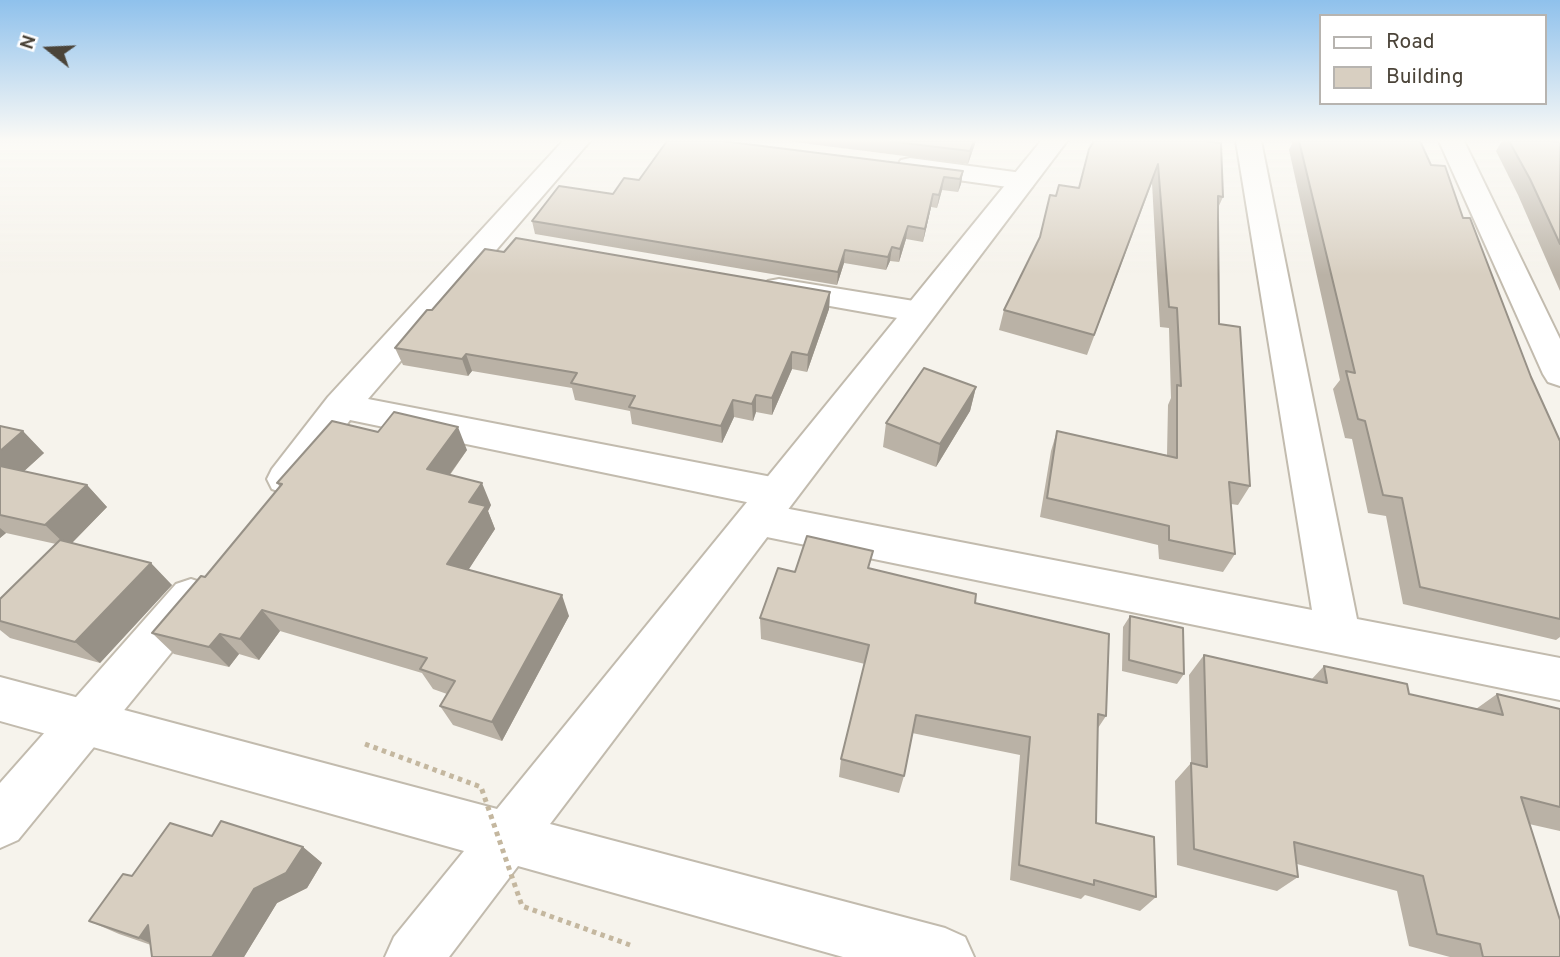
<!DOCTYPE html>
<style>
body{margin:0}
#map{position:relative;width:1560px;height:957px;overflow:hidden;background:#f6f3ec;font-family:Overpass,sans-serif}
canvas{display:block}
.legend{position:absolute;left:1319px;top:14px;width:228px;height:91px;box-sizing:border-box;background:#fff;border:2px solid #b7b4b0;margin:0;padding:9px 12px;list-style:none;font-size:21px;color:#4b4439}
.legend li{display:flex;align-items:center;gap:14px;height:35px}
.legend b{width:35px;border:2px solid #b7b4b0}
.north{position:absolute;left:14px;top:14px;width:70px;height:70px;-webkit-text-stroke:5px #fff;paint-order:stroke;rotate:288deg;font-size:19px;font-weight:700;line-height:28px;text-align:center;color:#4b4439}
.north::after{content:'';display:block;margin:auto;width:24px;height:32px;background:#4b4439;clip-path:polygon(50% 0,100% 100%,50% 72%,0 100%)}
</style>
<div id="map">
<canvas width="1560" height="957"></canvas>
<ul class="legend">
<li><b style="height:9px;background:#fff"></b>Road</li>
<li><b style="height:19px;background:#d8cfc1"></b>Building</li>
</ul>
<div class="north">N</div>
</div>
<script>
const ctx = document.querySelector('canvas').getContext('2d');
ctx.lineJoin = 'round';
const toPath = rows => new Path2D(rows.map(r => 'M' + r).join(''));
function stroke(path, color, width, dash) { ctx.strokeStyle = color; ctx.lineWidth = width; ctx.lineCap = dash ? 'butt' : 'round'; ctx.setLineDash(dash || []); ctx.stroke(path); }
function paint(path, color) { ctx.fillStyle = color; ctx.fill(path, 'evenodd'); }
const minor = toPath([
 [563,141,590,141,368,399,777,478,791,482,797,493,791,504,779,507,1312,610,1236,141,1261,141,1357,619,1560,658,1560,700,757,535,743,530,737,519,743,508,756,504,350,420,300,489,286,494,272,489,267,479,272,469,328,397,563,141],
 [1439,141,1464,141,1560,339,1560,386,1548,382,1543,374,1439,141],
 [910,158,1022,173,1032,175,1035,181,1032,187,1022,189,901,172,897,166,901,160,910,158],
 [779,279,920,302,931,305,936,312,931,319,920,322,768,295,763,288,768,281,779,279],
 [191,579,206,584,213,597,206,610,18,840,0,848,0,783,176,584,191,579]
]);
const tertiary = toPath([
 [1041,141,1067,141,550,824,945,928,965,937,974,957,843,957,518,866,449,957,385,957,394,937,464,851,0,721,0,677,497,809,1041,141]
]);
stroke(minor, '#c2bbae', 4);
stroke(tertiary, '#c2bbae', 4);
paint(minor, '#fff');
paint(tertiary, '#fff');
stroke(toPath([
 [365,744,481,787,522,906,630,945]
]), '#c4b79f', 5, [4.5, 4.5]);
paint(toPath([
 [786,141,976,141,968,164],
 [1205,141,1223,197,1218,208,1219,324,1250,486,1238,505,1231,504,1235,554,1223,572,1159,559,1158,545,1040,517,1051,451,1057,431,1167,455,1168,405,1171,398,1169,328,1160,327,1152,183,1087,355,999,330,1004,310,1039,240,1050,195,1056,195,1079,188,1089,149],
 [1291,141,1420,141,1431,165,1463,218,1531,377,1560,441,1560,637,1556,640,1403,604,1386,516,1368,513,1352,439,1345,438,1333,389,1340,380,1289,150,1292,144],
 [1502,141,1550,141,1560,142,1560,291,1518,195,1496,151],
 [963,171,961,184,958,192,942,190,937,208,931,207,923,242,906,239,899,262,890,261,886,270,844,263,837,285,535,234,532,221,613,194,639,180],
 [504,252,830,292,829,309,807,372,792,369,772,415,756,412,753,421,734,417,722,443,632,424,630,411,575,400,572,388,472,371,468,376,403,365,395,348,432,310],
 [976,387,970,411,936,467,883,447,886,423],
 [0,426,44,453,24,471,87,485,107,507,72,543,172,585,100,663,10,638,0,630,0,599,56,544,6,533,0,538],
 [378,432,467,450,450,475,491,505,488,511,495,529,468,570,569,616,502,741,453,725,440,706,447,694,433,689,422,673,280,631,259,660,239,654,229,667,174,654,152,633,205,577,280,487,277,483],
 [871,569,975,603,1106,716,1098,728,1096,823,1156,897,1140,911,1085,895,1081,899,1010,880,1020,755,912,733,904,776,899,793,839,777,841,759,865,664,761,639,760,618,795,572],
 [1130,616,1184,674,1177,684,1122,671,1123,627],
 [1204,655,1311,680,1324,666,1409,694,1476,709,1497,694,1560,709,1560,831,1529,824,1560,957,1450,957,1409,946,1397,891,1297,864,1298,877,1277,891,1177,865,1175,781,1191,763,1189,675],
 [212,836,303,847,322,863,307,888,277,903,244,957,152,957,151,945,119,934,89,921]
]), '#bab2a6');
paint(toPath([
 [974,141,976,141,968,164,970,151],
 [963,171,961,184,958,192,960,179],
 [944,177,942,190,937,208,939,195],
 [933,194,931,207,923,242,925,229],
 [908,226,906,239,899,262,900,249],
 [892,247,890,261,886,270,888,257],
 [845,250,844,263,837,285,838,272],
 [830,292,829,309,807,372,808,355],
 [792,352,792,369,772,415,772,398],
 [466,354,472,371,468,376,462,359],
 [976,387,970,411,936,467,940,444],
 [756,395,756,412,753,421,752,404],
 [733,400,734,417,722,443,721,426],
 [458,427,467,450,437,492,427,469],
 [23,431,44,453,9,485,0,476,0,451],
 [482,483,491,505,488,511,495,529,458,586,447,564,469,502],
 [87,485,107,507,68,547,45,525],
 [0,528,6,533,0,538],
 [151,563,172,585,100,663,75,642],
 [562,595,569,616,502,741,492,722],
 [262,610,280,631,259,660,240,639],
 [220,634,239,654,229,667,209,647],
 [303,847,322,863,307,888,277,903,244,957,212,957,254,889],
 [148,925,167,951,139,938]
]), '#979187');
const building = toPath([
 [667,141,722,141,963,171,960,179,944,177,939,195,933,194,925,229,908,226,900,249,892,247,888,257,845,250,838,272,532,221,559,186,613,194,624,178,639,180,667,141],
 [887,141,974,141,970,151,887,141],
 [1094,141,1205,141,1221,143,1223,197,1218,196,1218,217,1219,324,1240,327,1250,486,1229,482,1235,554,1169,540,1169,526,1047,498,1057,431,1177,458,1177,385,1181,386,1177,308,1169,307,1158,164,1094,335,1004,310,1040,237,1050,195,1056,196,1059,185,1079,188,1089,149,1094,141],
 [1299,141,1420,141,1431,165,1445,166,1463,218,1470,218,1531,377,1560,441,1560,619,1420,587,1402,498,1383,495,1365,421,1358,419,1346,371,1355,373,1299,141],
 [1509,141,1550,141,1560,142,1560,244,1530,179,1509,141],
 [516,238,830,292,808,355,792,352,772,398,756,395,752,404,733,400,721,426,629,407,635,396,571,383,577,373,466,354,462,359,395,348,427,310,432,310,485,249,504,252,516,238],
 [924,368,976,387,940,444,886,423,924,368],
 [394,412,458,427,427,469,482,483,469,502,486,506,447,564,562,595,492,722,440,706,455,681,420,669,427,658,262,610,240,639,220,634,209,647,152,633,201,576,205,577,282,484,277,483,332,421,378,432,394,412],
 [0,426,23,431,0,451,0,426],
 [0,466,87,485,45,525,0,515,0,466],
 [807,536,873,551,868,568,976,594,975,603,1109,634,1106,716,1098,714,1096,823,1154,837,1156,897,1094,880,1094,885,1019,865,1030,737,916,715,904,776,841,759,869,645,760,618,778,568,795,572,807,536],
 [60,540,151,563,75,642,0,621,0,599,60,540],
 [1130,616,1183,628,1184,674,1129,660,1130,616],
 [1204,655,1327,683,1324,666,1407,684,1409,694,1503,715,1497,694,1560,709,1560,807,1521,797,1560,920,1560,957,1483,957,1480,944,1437,934,1423,876,1294,842,1298,877,1194,849,1191,763,1207,767,1204,655],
 [221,821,303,847,286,873,254,889,212,957,152,957,148,925,139,938,89,921,123,874,132,876,170,823,212,836,221,821]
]);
paint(building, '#d8cfc1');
stroke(building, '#979187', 2);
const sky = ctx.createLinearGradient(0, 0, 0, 275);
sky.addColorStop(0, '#8fc1ec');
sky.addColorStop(0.51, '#fbfaf6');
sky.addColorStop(1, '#fbfaf600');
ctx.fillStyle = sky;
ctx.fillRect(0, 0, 1560, 275);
</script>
